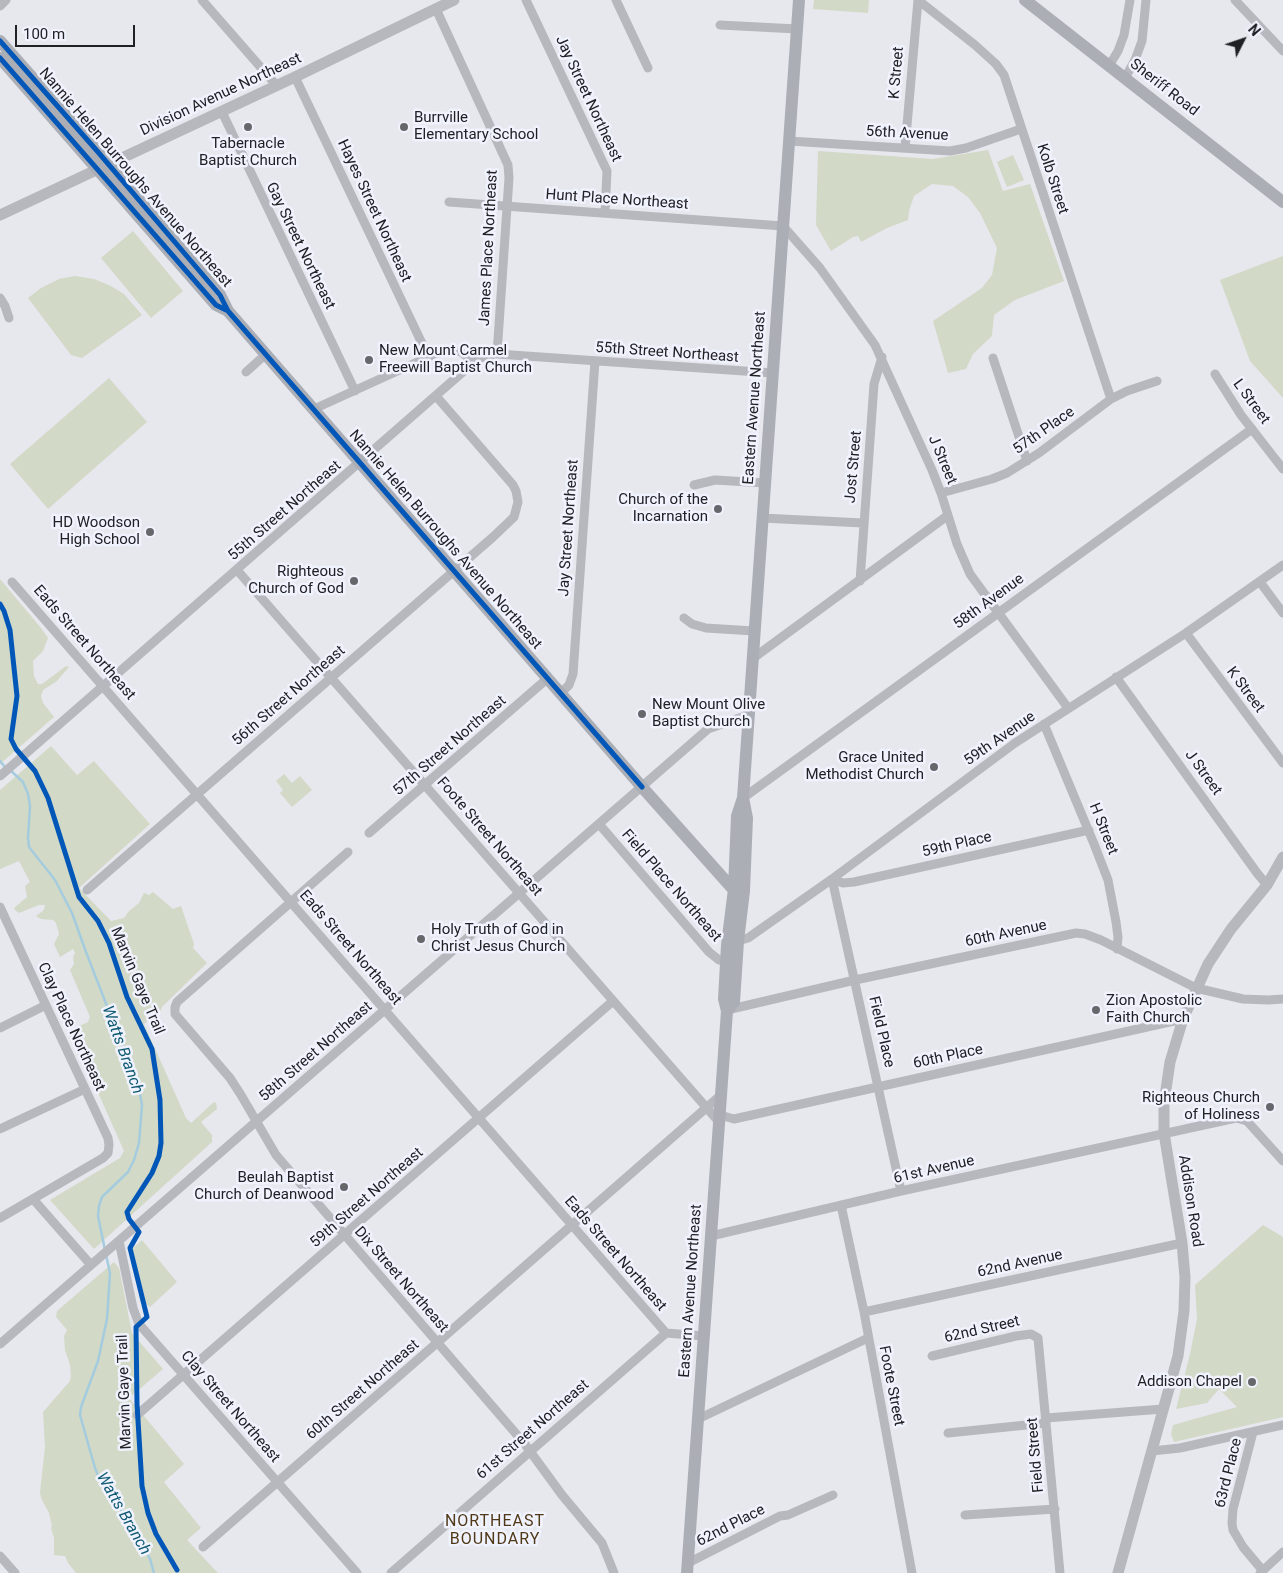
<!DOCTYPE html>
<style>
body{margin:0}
#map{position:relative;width:1283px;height:1573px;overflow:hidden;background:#e6e8ee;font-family:Roboto,sans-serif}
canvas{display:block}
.north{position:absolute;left:1218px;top:15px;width:50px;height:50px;-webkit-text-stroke:4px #f0f3fe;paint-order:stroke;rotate:49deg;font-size:14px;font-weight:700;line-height:20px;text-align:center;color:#202125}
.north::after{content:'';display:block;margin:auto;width:18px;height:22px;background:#202125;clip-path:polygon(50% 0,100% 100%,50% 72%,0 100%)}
.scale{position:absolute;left:15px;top:25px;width:120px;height:22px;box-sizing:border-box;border:2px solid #202125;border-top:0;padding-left:6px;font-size:15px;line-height:18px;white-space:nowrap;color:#202125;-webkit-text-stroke:4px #f0f3fe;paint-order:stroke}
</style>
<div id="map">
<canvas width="1283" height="1573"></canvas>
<div class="north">N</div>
<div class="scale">100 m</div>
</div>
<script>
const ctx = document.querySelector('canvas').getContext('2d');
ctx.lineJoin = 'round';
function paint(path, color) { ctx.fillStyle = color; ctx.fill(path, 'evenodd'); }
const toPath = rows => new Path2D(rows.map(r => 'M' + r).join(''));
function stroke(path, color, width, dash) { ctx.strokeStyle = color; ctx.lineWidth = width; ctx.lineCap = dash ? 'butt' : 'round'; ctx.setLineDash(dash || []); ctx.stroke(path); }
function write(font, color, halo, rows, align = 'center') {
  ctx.font = font + ' Roboto,sans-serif'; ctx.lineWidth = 5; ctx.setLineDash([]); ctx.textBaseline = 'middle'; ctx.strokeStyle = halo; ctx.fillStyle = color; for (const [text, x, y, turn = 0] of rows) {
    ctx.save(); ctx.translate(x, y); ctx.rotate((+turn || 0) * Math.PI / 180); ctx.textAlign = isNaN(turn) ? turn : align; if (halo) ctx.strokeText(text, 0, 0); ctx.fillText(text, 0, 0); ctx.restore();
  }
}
paint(toPath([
 [814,0,869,0,868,13,813,9],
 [988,150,1003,191,1030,184,1064,281,1015,300,994,315,992,336,973,354,966,369,948,373,933,321,982,288,992,275,997,248,980,213,968,197,953,186,932,184,914,196,909,211,908,220,887,228,861,242,858,236,853,237,831,251,816,225,818,151,933,159],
 [1013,155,1024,180,1007,187,997,162],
 [133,231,183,291,151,318,101,258],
 [1283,256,1283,398,1250,361,1220,280],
 [75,276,94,279,111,286,124,294,142,315,82,358,71,355,28,298,41,288,59,279],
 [109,378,147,422,48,509,10,464],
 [0,579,41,628,48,638,43,651,33,661,34,676,38,684,42,684,66,666,69,667,57,681,43,690,41,696,43,703,54,717,0,764],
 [51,746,77,775,94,761,150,824,79,888,111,921,124,918,129,911,139,903,144,893,149,895,153,892,173,909,181,906,194,944,193,948,207,963,162,1007,160,1012,154,1015,144,1024,186,1118,191,1123,214,1102,216,1103,217,1109,201,1122,212,1135,212,1142,94,1249,50,1200,120,1158,124,1151,85,1063,80,1059,68,1034,71,1030,88,1022,90,1017,70,970,74,964,73,957,75,953,73,949,60,957,54,944,59,934,56,923,53,920,41,919,36,916,44,910,45,905,39,905,19,913,15,910,14,908,27,897,25,886,30,882,19,861,0,869,0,790],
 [284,774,292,783,300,776,312,790,292,807,280,793,283,790,276,781],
 [1263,1225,1283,1237,1283,1417,1174,1442,1171,1434,1173,1425,1237,1407,1219,1389,1207,1403,1176,1409,1190,1354,1197,1319,1195,1285],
 [142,1240,177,1282,150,1307,140,1299,131,1250],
 [114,1262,119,1268,132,1333,163,1369,129,1398,184,1464,164,1482,201,1528,187,1540,218,1573,76,1573,68,1563,65,1556,54,1555,54,1538,51,1528,52,1526,49,1513,41,1498,40,1492,45,1447,43,1412,70,1381,71,1376,70,1365,65,1350,64,1336,67,1330,56,1317,57,1311]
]), '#d2d9c6');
stroke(toPath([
 [0,761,5,767],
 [10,770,23,782,28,794,30,806,28,838,29,847,55,880,72,913,86,952,139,1089,142,1105,139,1143,134,1160,128,1172,102,1197,99,1206,98,1216,105,1250],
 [106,1255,110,1273,107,1319,98,1361,81,1407,80,1415,95,1468,100,1480,133,1527,150,1559,154,1573]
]), '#a4ccde', 2.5);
stroke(toPath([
 [202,0,277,86],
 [526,0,607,171,605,213],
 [616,0,648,68],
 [918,0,975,45,996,64,1004,75,1111,399],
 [1235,0,1283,51],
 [0,6,6,0],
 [436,9,508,165,509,178,497,354],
 [720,25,797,29],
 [1109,66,1118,51,1124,35,1130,0],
 [295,77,428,356],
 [1125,78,1135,60,1142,41,1146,0],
 [222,112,355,391],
 [789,141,950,151,966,148,1021,129],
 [905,148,918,0],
 [449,202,783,226,820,268,875,345,932,470,941,493,957,544,970,574,1068,708],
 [0,298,5,306,9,318],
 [993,358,1027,461],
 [246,372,266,354],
 [1215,374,1241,415,1283,469],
 [314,409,437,353,459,351,464,354,473,363],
 [694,485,715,480,765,483],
 [941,493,992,479,1007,473,1039,453,1111,399,1127,391,1157,381],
 [762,518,863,523],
 [237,570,719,1122],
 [860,581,874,384,882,357],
 [12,582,666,1333],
 [1260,582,1283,613],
 [684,618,692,624,706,628,754,631],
 [1186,633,1283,763],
 [752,659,947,516],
 [1116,677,1257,873,1267,885],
 [561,693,569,685,573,674,595,361],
 [1044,724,1094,844,1108,880,1116,922,1118,937,1117,949],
 [0,776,473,363,484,356,497,354,773,373],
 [743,798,1252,429],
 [599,824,709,952,719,960,726,962],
 [369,833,548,678],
 [348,852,177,1002,175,1007,175,1014,230,1078,241,1095,276,1155,524,1443,562,1495,602,1543,614,1573],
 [832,879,901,1191],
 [832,879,843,883,854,882,1089,830],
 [87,890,493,537,514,517,518,502,516,491,513,485,436,396],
 [0,907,108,1138,109,1145,108,1153,103,1158,0,1218],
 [738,941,748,938,832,879,1015,743,1186,633,1283,565],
 [727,1010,855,980,1076,933,1085,934,1101,940,1196,988,1243,999,1268,1000,1283,999],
 [0,1028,46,1005],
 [720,1115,734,1119,1183,1019],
 [0,1129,85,1089],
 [33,1199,91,1265],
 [841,1205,864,1312,912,1573],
 [711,1236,901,1191,1236,1118,1247,1121,1283,1161],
 [119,1241,133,1308,139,1324,357,1573],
 [864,1312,1182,1243],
 [0,1344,708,729,748,715],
 [932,1356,1016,1336,1031,1334,1038,1338,1060,1573],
 [137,1415,613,1001],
 [1046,1418,1163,1409],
 [698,1419,868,1338],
 [1253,1432,1233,1509,1232,1523,1233,1530,1243,1547,1263,1571],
 [948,1433,1046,1423],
 [1152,1451,1180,1448,1283,1425],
 [965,1515,1055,1509],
 [203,1547,721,1095],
 [0,1556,15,1573],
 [688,1563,780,1516,788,1515,833,1495],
 [391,1573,666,1333,704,1336],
 [1260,1573,1283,1552]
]), '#b6b8be', 9);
stroke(toPath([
 [0,215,295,77,454,0],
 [1118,1573,1178,1356,1184,1311,1185,1277,1182,1243,1164,1133,1164,1103,1170,1062,1183,1019,1208,964,1231,929,1267,885,1283,857]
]), '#b6b8be', 11);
stroke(toPath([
 [1025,0,1283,202],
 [0,41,98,152,220,295,228,311,642,787,732,888,744,891],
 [0,58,216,305,226,310],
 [727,1011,734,1002,738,941,744,891,747,818,743,798],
 [687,1573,727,1011,724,999,727,945,734,889,737,816,743,798,799,0]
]), '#acaeb6', 12);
stroke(toPath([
 [0,41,98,152,220,295,228,311,642,787],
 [0,58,216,305,226,310],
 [0,604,4,611,10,630,17,696,11,739,16,749,35,771,48,798,79,897,98,921,109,943,127,997,152,1049,160,1100,161,1143,159,1156,152,1173,127,1212,129,1219,139,1232,130,1248,147,1317,136,1327,137,1404,142,1486,148,1513,156,1534,177,1570]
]), '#0057b8', 5);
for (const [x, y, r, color] of [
 [248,127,5,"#65676b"],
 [404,127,5,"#65676b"],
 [369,360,5,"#65676b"],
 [718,509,5,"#65676b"],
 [150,532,5,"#65676b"],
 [354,581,5,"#65676b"],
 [642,714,5,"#65676b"],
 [934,767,5,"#65676b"],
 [421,939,5,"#65676b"],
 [1096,1010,5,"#65676b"],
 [1270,1107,5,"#65676b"],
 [344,1187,5,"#65676b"],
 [1252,1382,5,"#65676b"]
]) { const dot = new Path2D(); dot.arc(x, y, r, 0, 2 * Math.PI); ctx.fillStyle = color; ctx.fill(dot); stroke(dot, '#f0f3fe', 2); }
write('15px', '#202125', '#f0f3fe', [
 ["K Street",897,73,-85],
 ["Sheriff Road",1164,88,38],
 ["Division Avenue Northeast",221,95,-25],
 ["Jay Street Northeast",588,99,65],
 ["56th Avenue",907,134,3],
 ["Nannie Helen Burroughs Avenue Northeast",135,178,49],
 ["Kolb Street",1052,179,72],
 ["Hunt Place Northeast",617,200,4],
 ["Hayes Street Northeast",374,211,65],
 ["Gay Street Northeast",300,246,64],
 ["James Place Northeast",489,248,-87],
 ["55th Street Northeast",667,353,4],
 ["Eastern Avenue Northeast",755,398,-86],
 ["L Street",1251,402,54],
 ["57th Place",1044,431,-35],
 ["J Street",942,460,67],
 ["Jost Street",854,467,-85],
 ["55th Street Northeast",285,511,-41],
 ["Jay Street Northeast",569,528,-86],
 ["Nannie Helen Burroughs Avenue Northeast",445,540,49],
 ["58th Avenue",989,602,-36],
 ["Eads Street Northeast",84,643,49],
 ["K Street",1245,690,53],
 ["56th Street Northeast",289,696,-41],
 ["59th Avenue",1000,739,-35],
 ["57th Street Northeast",450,746,-41],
 ["J Street",1203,773,54],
 ["H Street",1103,829,68],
 ["Foote Street Northeast",489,837,49],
 ["59th Place",957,845,-13],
 ["Field Place Northeast",671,886,49],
 ["60th Avenue",1006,934,-12],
 ["Eads Street Northeast",350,948,49],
 ["Marvin Gaye Trail",137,981,67],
 ["Clay Place Northeast",71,1027,65],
 ["Field Place",881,1032,77],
 ["58th Street Northeast",316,1052,-41],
 ["60th Place",948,1057,-12],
 ["61st Avenue",934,1170,-13],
 ["59th Street Northeast",367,1198,-41],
 ["Addison Road",1190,1201,81],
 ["Eads Street Northeast",615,1254,49],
 ["62nd Avenue",1020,1264,-12],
 ["Dix Street Northeast",401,1280,49],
 ["Eastern Avenue Northeast",691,1291,-86],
 ["62nd Street",982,1330,-13],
 ["Foote Street",891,1386,79],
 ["60th Street Northeast",363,1390,-41],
 ["Marvin Gaye Trail",125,1392,-92],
 ["Clay Street Northeast",230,1407,49],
 ["61st Street Northeast",533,1430,-41],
 ["Field Street",1036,1455,-95],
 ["63rd Place",1229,1473,-76],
 ["62nd Place",731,1526,-27]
]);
write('15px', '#202125', '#f0f3fe', [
 ["Burrville",414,118,"left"],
 ["Elementary School",414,135,"left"],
 ["Tabernacle",248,144,"center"],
 ["Baptist Church",248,161,"center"],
 ["New Mount Carmel",379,351,"left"],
 ["Freewill Baptist Church",379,368,"left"],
 ["Church of the",708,500],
 ["Incarnation",708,517],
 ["HD Woodson",140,523],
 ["High School",140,540],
 ["Righteous",344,572],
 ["Church of God",344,589],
 ["New Mount Olive",652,705,"left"],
 ["Baptist Church",652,722,"left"],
 ["Grace United",924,758],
 ["Methodist Church",924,775],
 ["Holy Truth of God in",431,930,"left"],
 ["Christ Jesus Church",431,947,"left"],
 ["Zion Apostolic",1106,1001,"left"],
 ["Faith Church",1106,1018,"left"],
 ["Righteous Church",1260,1098],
 ["of Holiness",1260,1115],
 ["Beulah Baptist",334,1178],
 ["Church of Deanwood",334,1195],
 ["Addison Chapel",1242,1382]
], 'right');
write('italic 16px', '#0f5a72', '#f0f3fe', [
 ["Watts Branch",122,1050,70],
 ["Watts Branch",123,1514,60]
]);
ctx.letterSpacing = '1px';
write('16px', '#513917', '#f0f3fe', [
 ["NORTHEAST",495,1522],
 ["BOUNDARY",495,1540]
]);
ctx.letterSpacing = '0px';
</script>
